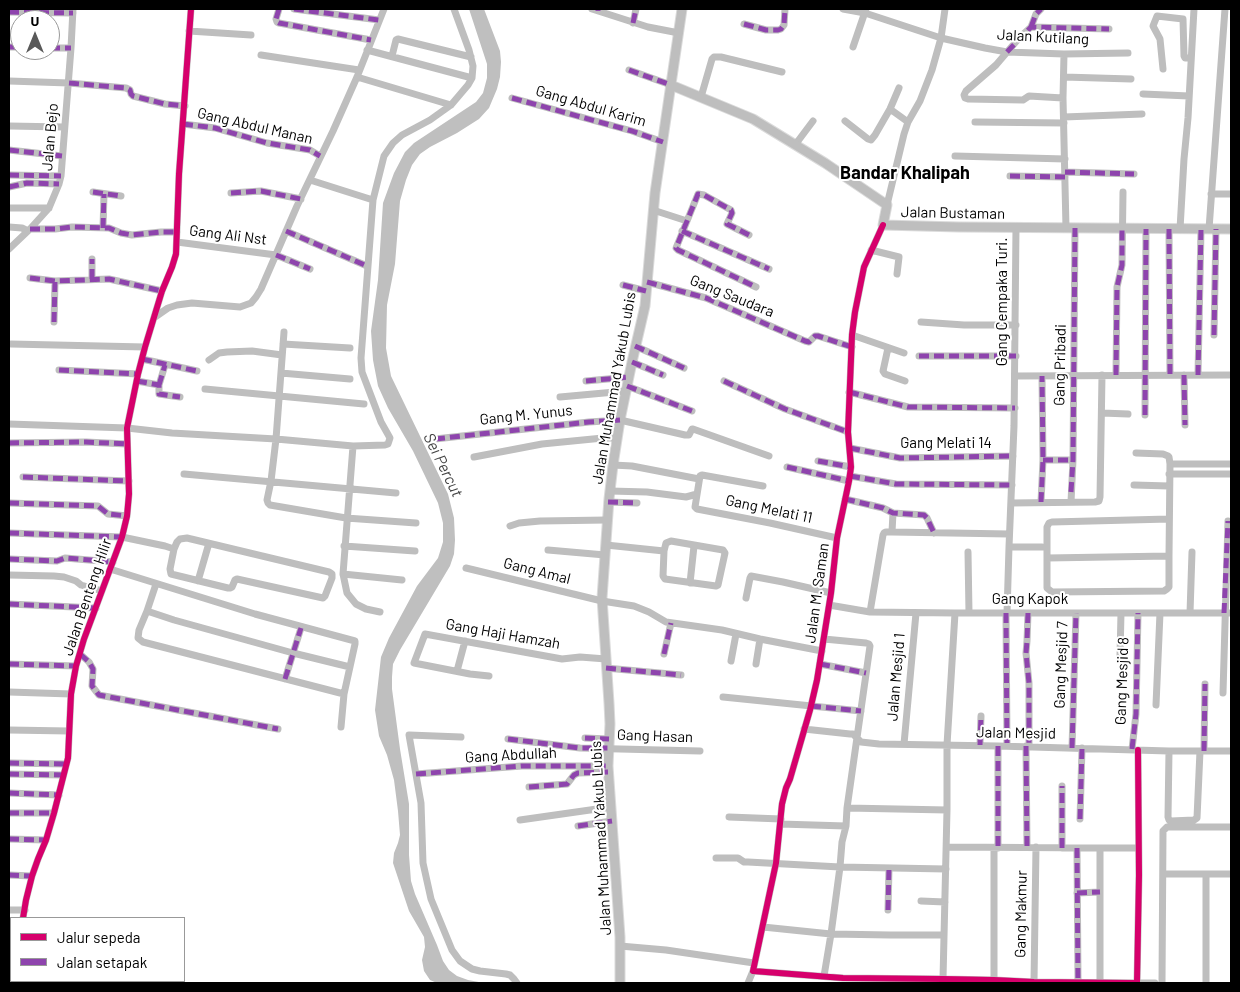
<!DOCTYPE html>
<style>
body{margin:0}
#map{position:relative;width:1240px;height:992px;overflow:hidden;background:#fff;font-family:Barlow,sans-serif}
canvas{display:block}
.frame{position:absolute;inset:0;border:10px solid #000;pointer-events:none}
.legend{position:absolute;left:10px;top:917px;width:175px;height:65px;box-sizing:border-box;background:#fff;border:1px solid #999;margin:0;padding:6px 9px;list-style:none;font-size:15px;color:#000}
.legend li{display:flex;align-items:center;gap:10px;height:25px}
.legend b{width:25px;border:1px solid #999}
.north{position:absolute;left:10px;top:10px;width:50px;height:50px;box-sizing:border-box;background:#fff;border:1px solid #999;border-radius:50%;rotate:0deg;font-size:14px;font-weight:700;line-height:20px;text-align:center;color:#000}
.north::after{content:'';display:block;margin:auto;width:18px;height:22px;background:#595959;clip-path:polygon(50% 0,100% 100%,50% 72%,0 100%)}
</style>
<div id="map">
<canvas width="1240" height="992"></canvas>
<div class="frame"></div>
<ul class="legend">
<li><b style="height:6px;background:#d6006c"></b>Jalur sepeda</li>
<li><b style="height:6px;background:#8e44ad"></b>Jalan setapak</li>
</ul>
<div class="north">U</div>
</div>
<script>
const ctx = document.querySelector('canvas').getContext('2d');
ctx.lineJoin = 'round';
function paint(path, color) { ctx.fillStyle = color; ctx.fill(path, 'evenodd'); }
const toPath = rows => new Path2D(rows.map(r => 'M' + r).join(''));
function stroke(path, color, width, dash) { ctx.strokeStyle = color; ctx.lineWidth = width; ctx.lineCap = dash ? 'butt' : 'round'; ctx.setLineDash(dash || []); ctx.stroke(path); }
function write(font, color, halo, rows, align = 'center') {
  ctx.font = font + ' Barlow,sans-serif'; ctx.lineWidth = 4; ctx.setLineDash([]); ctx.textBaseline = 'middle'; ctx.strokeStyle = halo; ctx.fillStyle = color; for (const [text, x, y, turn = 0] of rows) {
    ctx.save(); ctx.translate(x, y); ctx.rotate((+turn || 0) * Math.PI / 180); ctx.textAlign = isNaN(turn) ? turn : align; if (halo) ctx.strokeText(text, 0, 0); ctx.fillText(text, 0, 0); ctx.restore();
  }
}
paint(toPath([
 [469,9,484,9,500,51,501,62,500,77,497,89,489,108,479,119,457,133,430,147,420,154,412,165,406,180,400,201,395,264,387,305,386,348,391,376,448,494,454,518,455,540,454,554,450,566,400,650,393,664,392,677,392,689,400,749,409,804,409,855,411,881,415,894,437,945,443,961,449,970,457,976,468,980,484,983,437,983,430,980,424,971,422,960,425,947,424,937,409,911,393,863,394,853,398,843,400,835,398,811,394,780,387,755,379,736,375,710,381,657,389,638,417,586,438,558,443,542,443,523,438,503,413,451,388,408,378,386,373,360,371,331,378,280,383,203,394,173,405,152,414,143,476,102,483,93,487,78,487,64]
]), '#bfbfbf');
const major = toPath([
 [671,85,753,119,825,163,887,205,883,225,959,227,1231,229],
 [620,983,620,937,608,766,610,724,609,703,602,598,609,499,613,465,620,420,632,362,645,306,655,193,682,9]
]);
stroke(major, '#dbdbdb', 11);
stroke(toPath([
 [279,9,276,19,277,22,279,23,371,40],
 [294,9,379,20],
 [592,9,648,27,679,33],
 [843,9,865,13,941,38,985,48,1007,52,1064,54,1128,53],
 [9,12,73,13],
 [633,23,636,9],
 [744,24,766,30,778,30,781,29,784,25,785,9],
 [1031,27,1036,14,1041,9],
 [189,31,251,35],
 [9,47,20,47],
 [853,47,866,9],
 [50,48,71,48],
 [367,50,472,78],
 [1064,54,1063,98,1066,228],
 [261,55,359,70],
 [392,56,396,40,398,39,471,57],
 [1163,69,1160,39,1153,26,1157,16,1183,19,1184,56,1185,58,1191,58],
 [629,70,671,85],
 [357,77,451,105],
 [1064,77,1131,79],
 [9,81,69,83,126,88,130,90,131,94,133,96,165,104,185,106],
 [1143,94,1189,96],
 [701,97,712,59,714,57,721,57,782,72],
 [512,98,632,131,663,142],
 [1063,98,1029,96,1023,100,968,99,965,98,964,95,966,91,996,65,1020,37,1031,27,1109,29],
 [890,109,908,122],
 [1064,117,1142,114],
 [845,121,868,139,871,140,875,135,890,109,899,88],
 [975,122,1064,123],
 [183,124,215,128,267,143,310,150,320,156],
 [9,126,64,127],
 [795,145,813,121],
 [9,150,62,156],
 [955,156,1065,159],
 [1065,172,1134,174],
 [9,175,61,176],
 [1010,176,1065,177],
 [310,180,373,200],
 [9,187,27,183,59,184],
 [93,192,121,196],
 [231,193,261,191,301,199],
 [1211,194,1231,194],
 [887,205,904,134,908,122,920,101,932,70,941,38,945,9],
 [9,208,49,208],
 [653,210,687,221],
 [883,225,864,267,855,312,852,335,848,432,851,467,849,481,837,538,831,593,817,680,810,710,790,779,786,788,782,804,776,863,753,971,843,978,943,979,994,980,1034,982,1137,983,1139,875,1138,750],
 [9,227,22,228,28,231],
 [103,228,104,194],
 [30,229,55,229,72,227,109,228,121,233,132,235,161,232,177,232],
 [1169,229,1170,375],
 [1180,229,1184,159,1188,118,1194,9],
 [1209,229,1225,9],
 [286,231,367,266],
 [682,231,769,269],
 [749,235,727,224,732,213,731,210,704,195,698,194,676,248,678,250,756,287],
 [177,242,276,255,310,269],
 [9,249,30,229,49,208,59,184,61,176,71,48,73,9],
 [871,250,899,257,897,274],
 [30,278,55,281,109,279,162,291],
 [92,279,92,259],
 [647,282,706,298,805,341,809,342,815,336,818,336,852,347],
 [623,285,646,291],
 [155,317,168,308,177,305,192,303,240,307,251,303,256,297,261,289,297,206,333,131,357,77,384,9],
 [54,322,55,281],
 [921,322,964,325,1016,325],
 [284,332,276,439,271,481,267,500,268,503,270,505,346,518,416,523],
 [852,335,904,353],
 [1214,335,1216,229],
 [11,344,145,347],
 [283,344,350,348],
 [635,346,684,368],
 [888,348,883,371,885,374,905,381],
 [919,356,1016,356],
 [142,359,197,371],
 [209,360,219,353,227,352,252,351,282,355],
 [632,362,663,375],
 [59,370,138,374],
 [281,373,350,379],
 [1116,375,1117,287,1122,265,1123,192],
 [1184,375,1185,425],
 [1198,375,1201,229],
 [1015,376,1231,375],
 [137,381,159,385,159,394,180,397],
 [586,381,629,377],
 [724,381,785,409,848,432],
 [159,385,165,365],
 [627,386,692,411],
 [205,389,364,404],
 [849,392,908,407,1015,408],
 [560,397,626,391],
 [1102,413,1128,414],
 [1145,415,1146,229],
 [9,424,127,428,172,433,276,439,353,446,385,445,388,444,390,438,381,422,362,372,361,358,373,200,384,156,393,143,402,135,430,120,451,105,468,85,472,78,473,66,469,50,454,9],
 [435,439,589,422,620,420,685,435,689,435,692,429,693,429,769,456],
 [9,443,86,442,127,444],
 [353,446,343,574,347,593,356,604,366,609,380,612],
 [850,448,900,458,1013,456],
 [1136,453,1163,454,1168,456,1169,457,1170,464,1169,556,1169,587,1167,589,1164,591,1052,592,1047,588,1047,527,1049,523,1052,522,1169,519],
 [474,457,542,444,603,438,617,438],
 [1043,460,1073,460],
 [818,461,851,467],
 [1170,464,1231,464],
 [613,465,632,466,699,479],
 [787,467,849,481],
 [184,474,396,493],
 [1169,474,1231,474],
 [850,476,896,484,1012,485],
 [23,477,129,481],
 [1134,485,1169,486],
 [763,486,702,475,700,476,695,507,697,509,770,523,837,538],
 [610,491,647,492,686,497,697,494],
 [845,499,883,508,893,513,924,515,927,518,934,533],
 [608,502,637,503],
 [1041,502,1043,460,1042,376],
 [1071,502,1073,460,1075,228],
 [9,503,98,506,108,514,127,516],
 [1011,503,1095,502,1099,501,1100,497,1102,375],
 [893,513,892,532,1009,534],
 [510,526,519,523,540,521,607,520],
 [9,533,122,537,165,546,174,549,170,569,171,574,228,588,230,588,232,587,235,580,237,579,323,598,325,596,332,578,332,574,329,572,187,538,180,539,177,542,174,549],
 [606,545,664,551,663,576,665,579,716,586,718,585,725,553,723,550,671,541,666,543,664,551],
 [344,546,415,551],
 [1009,547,1042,547],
 [548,550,605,555],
 [968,552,969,613],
 [1047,558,1169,556],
 [9,559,57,561,65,558,113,562],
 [466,568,602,601,634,606,649,612,666,622,722,630,760,639,822,651],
 [110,569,255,614,355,641,355,644,344,694,341,727],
 [343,574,402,580],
 [9,575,54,576,64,577,76,581,81,585,102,591],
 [198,581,209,543],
 [690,583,694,546],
 [156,584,147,611,174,620,293,653,350,667],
 [746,598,750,578,751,576,783,582,831,593],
 [9,604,96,608],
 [829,605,870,612,955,613,1231,613],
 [147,611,139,630,138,638,143,642,344,694],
 [870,612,883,535,884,533,886,532,892,532],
 [1006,613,1007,746],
 [1007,613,1009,547,1014,426,1016,227],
 [1028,613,1027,641,1026,653,1029,683,1029,747],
 [1190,613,1192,552],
 [80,654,89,662,93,669,92,686,99,695,278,729],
 [664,654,671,623],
 [1120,656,1121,613],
 [731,661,736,634],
 [9,664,76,666],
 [756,664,760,639],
 [820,664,866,673],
 [606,668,681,675],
 [457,671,465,641],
 [489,676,470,674,414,663,425,634,562,659,580,657,606,659],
 [285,679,301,628],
 [9,692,71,694],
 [1223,693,1228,521],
 [723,697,861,711],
 [1156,705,1160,613],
 [804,729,850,734,853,734,861,742,879,744,998,746,1169,751,1231,751],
 [9,730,69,731],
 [461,737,409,735,421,803,423,863,431,899,452,950,460,961,472,969,480,971,506,974,510,975,514,979,517,983],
 [585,738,609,739],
 [508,739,580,748,700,751],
 [904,744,916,613],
 [980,745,981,716],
 [998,746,998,848],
 [1026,746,1027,847],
 [1072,748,1076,613],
 [1132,749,1136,714,1138,613],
 [1169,751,1168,817,1169,820,1171,821,1194,820,1197,818,1200,751],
 [1204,751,1205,684],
 [9,763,66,764],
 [9,774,63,775],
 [416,774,522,766,608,766],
 [529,787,567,784,574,775,578,773,608,772],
 [9,793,59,795],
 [847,808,947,810],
 [9,813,54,813],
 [729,817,781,819],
 [1080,819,1082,748],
 [520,820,611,807],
 [780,824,846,826],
 [578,826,612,821],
 [9,839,46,840],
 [947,847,1100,848,1100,982],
 [1062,848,1062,786],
 [1077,848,1078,982],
 [1100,848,1138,848],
 [716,858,738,858,744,862,748,862,840,867,946,869],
 [1163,874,1231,874],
 [9,875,32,876],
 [1077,893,1100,892],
 [921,901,945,902],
 [9,910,25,910],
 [888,910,889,868],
 [23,918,26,900,32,876,38,859,46,840,54,813,68,758,71,694,76,666,84,639,122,537,127,516,129,494,127,428,138,374,145,347,162,291,172,267,176,254,179,174,191,9],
 [763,927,831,934,890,935,944,935],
 [620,946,666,950,754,963],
 [9,949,11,946],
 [824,976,831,934,840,867,842,842,846,826,847,808,870,646,869,644,866,643,824,639],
 [943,979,947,810,947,745,955,613],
 [994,980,994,848],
 [1034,982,1036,847],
 [748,983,753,971],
 [1137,983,1155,983],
 [1162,983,1163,831,1167,827,1231,827],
 [1206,983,1206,874]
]), '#bebebe', 7);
stroke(major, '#bebebe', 9);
stroke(toPath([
 [279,9,276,19,277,22,279,23,371,40],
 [294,9,379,20],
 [598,11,598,9],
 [9,12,73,13],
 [633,23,636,9],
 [744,24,766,30,778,30,781,29,784,25,785,9],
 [1031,27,1036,14,1041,9],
 [9,47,20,47],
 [50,48,71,48],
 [1007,52,1031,27,1109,29],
 [629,70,671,85],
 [69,83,126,88,130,90,131,94,133,96,165,104,185,106],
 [512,98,632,131,663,142],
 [183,124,215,128,267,143,310,150,320,156],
 [9,150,62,156],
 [1065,172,1134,174],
 [9,175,61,176],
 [1010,176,1065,177],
 [9,187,27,183,59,184],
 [93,192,121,196],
 [231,193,261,191,301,199],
 [103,228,104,194],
 [30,229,55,229,72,227,109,228,121,233,132,235,161,232,177,232],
 [1169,229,1170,375],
 [286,231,367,266],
 [682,231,769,269],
 [749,235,727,224,732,213,731,210,704,195,698,194,676,248,678,250,756,287],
 [276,255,310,269],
 [30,278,55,281,109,279,162,291],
 [92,279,92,259],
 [647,282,706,298,805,341,809,342,815,336,818,336,852,347],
 [623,285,646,291],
 [54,322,55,281],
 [1214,335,1216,229],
 [635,346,684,368],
 [919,356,1016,356],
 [142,359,197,371],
 [632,362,663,375],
 [59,370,138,374],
 [1116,375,1117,287,1122,265,1122,229],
 [1184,375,1185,425],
 [1198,375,1201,229],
 [137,381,159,385,159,394,180,397],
 [586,381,629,377],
 [724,381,785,409,848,432],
 [159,385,165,365],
 [627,386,692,411],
 [849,392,908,407,1015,408],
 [1145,415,1146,229],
 [435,439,589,422,620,420],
 [9,443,86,442,127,444],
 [850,448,900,458,1013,456],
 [1043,460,1073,460],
 [818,461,851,467],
 [787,467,849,481],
 [850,476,896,484,1012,485],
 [23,477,129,481],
 [1071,492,1073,460,1075,228],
 [845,499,883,508,893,513,924,515,927,518,934,533],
 [608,502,637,503],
 [1041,502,1043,460,1042,376],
 [9,503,98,506,108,514,127,516],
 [9,533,122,537],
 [9,559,57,561,65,558,113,562],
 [9,604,96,608],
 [1006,613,1007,746],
 [1028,613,1027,641,1026,653,1029,683,1029,747],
 [1224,613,1228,521],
 [80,654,89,662,93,669,92,686,99,695,278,729],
 [664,654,671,623],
 [9,664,76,666],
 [820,664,866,673],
 [606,668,681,675],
 [285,679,301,628],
 [811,706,861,711],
 [585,738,609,739],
 [508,739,580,748,608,748],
 [980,745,981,716],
 [998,746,998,848],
 [1026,746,1027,847],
 [1072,748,1076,613],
 [1132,749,1136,714,1138,613],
 [1204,751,1205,684],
 [9,763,66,764],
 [9,774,63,775],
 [416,774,522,766,608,766],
 [529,787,567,784,574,775,578,773,608,772],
 [9,793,59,795],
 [9,813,54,813],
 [1080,819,1082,748],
 [578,826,612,821],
 [9,839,46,840],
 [1062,848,1062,786],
 [1077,848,1078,982],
 [9,875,32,876],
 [1077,893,1100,892],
 [888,910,889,868]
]), '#8e44ad', 5, [10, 5]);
stroke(toPath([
 [883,225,864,267,855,312,852,335,848,432,851,467,849,481,837,538,831,593,817,680,810,710,790,779,786,788,782,804,776,863,753,971,843,978,943,979,994,980,1034,982,1137,983,1139,875,1138,750],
 [23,918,26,900,32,876,38,859,46,840,54,813,68,758,71,694,76,666,84,639,122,537,127,516,129,494,127,428,138,374,145,347,162,291,172,267,176,254,179,174,191,9]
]), '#d6006c', 6);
write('15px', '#000', '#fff', [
 ["Jalan Kutilang",1043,37,3],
 ["Gang Abdul Karim",591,106,16],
 ["Gang Abdul Manan",255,126,13],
 ["Jalan Bejo",50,137,-85],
 ["Jalan Bustaman",953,213,1],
 ["Gang Ali Nst",228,235,7],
 ["Gang Saudara",732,296,22],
 ["Gang Cempaka Turi.",1002,302,-90],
 ["Gang Pribadi",1060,365,-89],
 ["Jalan Muhammad Yakub Lubis",614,388,-80],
 ["Gang M. Yunus",526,415,-6],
 ["Gang Melati 14",946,443],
 ["Gang Melati 11",769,509,12],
 ["Gang Amal",537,571,14],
 ["Jalan M. Saman",817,593,-82],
 ["Jalan Benteng Hilir",87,597,-71],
 ["Gang Kapok",1030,599],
 ["Gang Haji Hamzah",503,634,10],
 ["Gang Mesjid 7",1061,665,-88],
 ["Jalan Mesjid 1",896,677,-85],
 ["Gang Mesjid 8",1122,681,-88],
 ["Jalan Mesjid",1016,733,1],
 ["Gang Hasan",655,736,2],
 ["Gang Abdullah",511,755,-3],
 ["Jalan Muhammad Yakub Lubis",601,838,-93],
 ["Gang Makmur",1021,914,-89]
]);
write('italic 16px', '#444', '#fff', [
 ["Sei Percut",443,465,64]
]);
write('bold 18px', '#000', '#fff', [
 ["Bandar Khalipah",905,173]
]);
</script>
